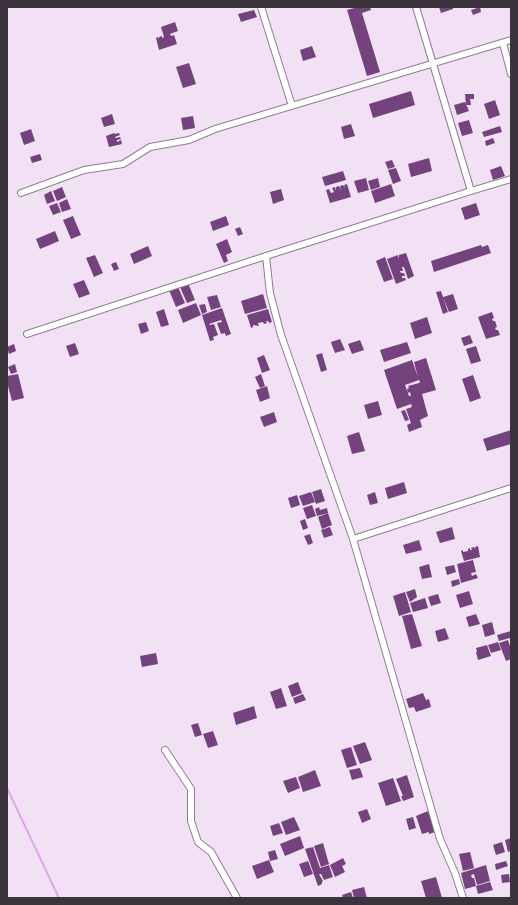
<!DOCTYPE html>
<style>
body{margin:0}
#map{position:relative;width:518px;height:905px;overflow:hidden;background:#f2e1f5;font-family:"Golos Text",sans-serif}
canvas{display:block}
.frame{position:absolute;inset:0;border:8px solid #3b343c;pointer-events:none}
</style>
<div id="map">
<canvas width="518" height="905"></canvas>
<div class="frame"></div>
</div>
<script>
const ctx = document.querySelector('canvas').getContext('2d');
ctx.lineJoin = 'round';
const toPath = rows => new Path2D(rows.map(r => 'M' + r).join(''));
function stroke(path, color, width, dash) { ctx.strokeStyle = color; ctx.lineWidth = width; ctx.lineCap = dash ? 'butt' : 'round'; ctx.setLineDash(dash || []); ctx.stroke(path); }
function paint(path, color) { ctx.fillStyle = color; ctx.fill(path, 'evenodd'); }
stroke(toPath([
 [7,788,59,898]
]), '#dfa8e8', 2);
paint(toPath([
 [358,7,370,7,371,10,362,13,380,72,367,76,347,10],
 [439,7,453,7,453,9,441,13],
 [480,7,481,12,473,15,471,10],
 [254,10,257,17,241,22,238,14],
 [175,22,178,31,170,34,171,36,174,35,177,44,159,50,156,38,158,37,159,39,159,37,162,36,162,38,164,37,161,27],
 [312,46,316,57,303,61,300,50],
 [189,63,196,84,183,88,176,67],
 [411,91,415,105,373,118,369,104],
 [465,94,474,94,474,99,470,99,471,105,466,105],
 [495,100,500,115,489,119,484,104],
 [465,102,469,111,457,115,454,105],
 [112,114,115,124,104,127,101,118],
 [193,116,195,128,183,130,181,118],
 [469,120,473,133,462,136,458,123],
 [351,124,355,136,344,139,341,127],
 [500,126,502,132,484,137,482,132],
 [31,129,35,141,24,145,20,133],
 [114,133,115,134,119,133,120,135,115,137,116,138,120,137,121,139,117,140,117,142,121,140,122,144,109,147,106,136],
 [493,138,495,143,486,146,485,141],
 [40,154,42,160,32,163,30,157],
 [429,158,432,171,411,177,408,164],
 [392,160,395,167,388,169,385,162],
 [501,166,505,176,493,180,490,170],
 [396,168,401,181,393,184,388,170],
 [343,171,346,180,325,186,322,177],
 [366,178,369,190,358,193,354,181],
 [378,178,380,187,371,190,368,181],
 [347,184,351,197,330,203,326,190,329,189,331,193,334,192,332,188,335,187,336,191,336,187,339,186,341,190,340,186,343,185,345,188,344,185],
 [391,184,395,196,375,203,371,191],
 [62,187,66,197,57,201,53,191],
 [281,189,284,200,273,204,270,192],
 [51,191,55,201,47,204,44,195],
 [67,199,71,209,62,212,59,203],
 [57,203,61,212,53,215,49,206],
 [476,203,480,215,465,220,461,208],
 [73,216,81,235,71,239,63,220],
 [226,216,229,225,213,231,210,222],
 [240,227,243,234,238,236,235,229],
 [55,231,59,241,40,249,36,239],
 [227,239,232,252,226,255,228,261,224,263,216,244],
 [481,245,482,247,488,245,491,253,434,272,431,261],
 [148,246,152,256,134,264,130,254],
 [406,253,414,276,408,279,404,267,402,267,403,271,400,271,401,273,404,273,405,276,402,276,402,278,405,278,406,280,396,284,387,259,398,255,399,259,399,255],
 [95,255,103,273,94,277,86,258],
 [385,257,393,279,384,282,376,261],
 [116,262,119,269,114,271,111,264],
 [84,280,90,294,79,298,73,284],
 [188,283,195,300,187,303,180,287],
 [178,287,185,303,176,307,169,290],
 [441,291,448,312,443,314,436,292],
 [263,294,267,308,245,314,241,301],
 [453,294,458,309,449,312,443,297],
 [217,295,221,307,211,310,207,297],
 [196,303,201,315,183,323,178,310],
 [205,304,207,312,202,314,199,305],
 [222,308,231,334,226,336,225,333,221,334,217,323,222,322,221,320,209,324,210,325,214,324,218,335,213,337,214,340,210,341,202,315],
 [164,309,169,325,161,327,156,312],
 [268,309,272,322,269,323,268,321,266,321,267,323,264,324,263,322,258,323,259,326,253,325,253,327,251,328,247,315],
 [492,312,494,318,492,319,493,321,495,321,497,327,495,328,496,330,498,330,500,335,486,339,478,317],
 [427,317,432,333,415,339,410,323],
 [146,322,149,331,141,334,138,324],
 [470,335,473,343,464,346,461,338],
 [340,339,345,350,335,353,333,348,340,346,333,348,331,342],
 [360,340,364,350,352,354,348,344],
 [407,342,411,353,384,362,380,350],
 [75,343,79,354,70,357,66,346],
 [14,344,16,351,9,354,7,347],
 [476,346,481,361,471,364,466,349],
 [322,353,327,370,321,372,316,355],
 [264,355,270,370,262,373,257,358],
 [426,358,436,390,422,394,428,416,420,420,422,427,409,432,407,425,411,423,406,409,412,407,411,404,397,409,384,370,412,360,418,377,414,362],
 [419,380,420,382,419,383,408,386,409,388,407,389,408,393,410,392,411,396,409,396,405,385],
 [15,364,17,372,11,374,8,367],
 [18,374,24,398,12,401,7,382,7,376],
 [261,374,265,386,260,388,255,377],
 [473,375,481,398,470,402,462,379],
 [267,386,270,398,260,402,256,390],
 [378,401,382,415,368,419,364,405],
 [405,410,409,420,405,421,401,411],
 [274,412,277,422,264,427,260,417],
 [511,430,511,444,487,451,483,439],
 [359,432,365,451,352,454,347,436],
 [404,482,407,493,388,499,385,488],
 [321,489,325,501,316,504,312,492],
 [311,492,315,502,303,506,299,496],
 [375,492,378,503,370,505,367,495],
 [297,495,300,505,291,508,288,498],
 [312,505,316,516,307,519,303,508],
 [319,507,320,510,327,508,328,513,317,516,315,509],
 [328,513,332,525,322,529,318,517],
 [305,519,308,528,303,530,300,521],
 [330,527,333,535,324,538,321,530],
 [452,527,455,539,440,543,436,532],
 [310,534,313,543,308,545,304,536],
 [419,540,422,550,406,554,403,545],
 [478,546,480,557,464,561,461,551,463,550,463,552,468,551,468,549,470,548,470,550,472,550,471,548,474,547,475,549,475,547],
 [473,560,476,572,471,573,472,576,476,574,478,578,461,583,457,564],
 [429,564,432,577,422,579,419,567],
 [454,565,456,572,447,575,445,567],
 [459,579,460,584,452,587,451,581],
 [415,589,417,597,410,602,406,592],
 [469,591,473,604,460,608,456,595],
 [405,592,411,612,399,616,393,596],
 [438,594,441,603,431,606,428,597],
 [425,598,428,608,413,612,410,603],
 [412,614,422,646,411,649,402,616],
 [476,614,480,624,469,627,466,617],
 [492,622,495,634,485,637,482,625],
 [445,628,449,639,438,642,435,631],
 [511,631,510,638,499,641,497,635],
 [508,640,511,649,511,659,506,661,499,643],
 [498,642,501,650,491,653,488,645],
 [487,645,491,656,478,660,476,652,477,652,476,648],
 [156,653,158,664,142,667,140,656],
 [298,682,302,693,292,697,288,686],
 [281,688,287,706,276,709,270,692],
 [423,693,426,700,429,699,431,707,416,712,414,707,409,708,406,699],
 [303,694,306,700,295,704,293,698],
 [254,706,257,718,236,725,233,713],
 [198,723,202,735,195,737,191,725],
 [213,731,218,745,208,748,203,734],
 [365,742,372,760,360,764,353,746],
 [351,747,357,765,347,768,341,750],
 [360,768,363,777,352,780,349,770],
 [315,770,321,786,303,792,298,777],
 [407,775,414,797,403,801,401,796,403,796,396,779],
 [296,777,300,788,288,793,283,781],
 [393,778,401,801,386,806,378,783],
 [367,809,371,819,362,823,358,812],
 [428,811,435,832,429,834,429,832,422,834,416,816],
 [294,817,300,830,286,835,281,822],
 [413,817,416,828,409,830,406,819],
 [279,823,283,833,273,836,270,826],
 [300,836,304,848,285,856,280,844],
 [511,838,511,851,508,852,505,840],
 [502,842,505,852,496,855,493,845],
 [323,843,329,864,321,867,314,846],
 [313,847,320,868,329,865,333,877,324,880,320,872,321,874,319,874,323,881,322,882,322,884,318,886,305,849],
 [275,850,278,859,270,861,268,852],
 [470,852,474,868,463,871,459,854],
 [343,858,346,864,342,866,345,872,335,877,330,865],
 [269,860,274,872,257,879,252,866],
 [308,861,313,874,304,877,299,864],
 [506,861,508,866,496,870,495,864],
 [486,865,490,881,477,885,474,874,471,875,472,878,474,878,476,886,465,889,461,873],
 [509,874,510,882,502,883,501,875],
 [436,877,442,898,426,898,421,881],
 [490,882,493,890,478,894,476,886],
 [364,887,367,898,354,898,352,890],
 [351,892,353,898,343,898,342,895]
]), '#74437d');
const street = toPath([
 [261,7,292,106],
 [416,7,471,191],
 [503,43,511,74],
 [21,193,84,170,123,164,150,147,189,140,215,129,511,40],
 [266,256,270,293,281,335,353,539,440,839,455,873,463,898],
 [27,334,266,256,471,191,511,179],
 [353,539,511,488],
 [165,750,191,789,191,821,198,842,211,852,237,898]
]);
stroke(street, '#8d7e90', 8);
stroke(street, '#fff', 6);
</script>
